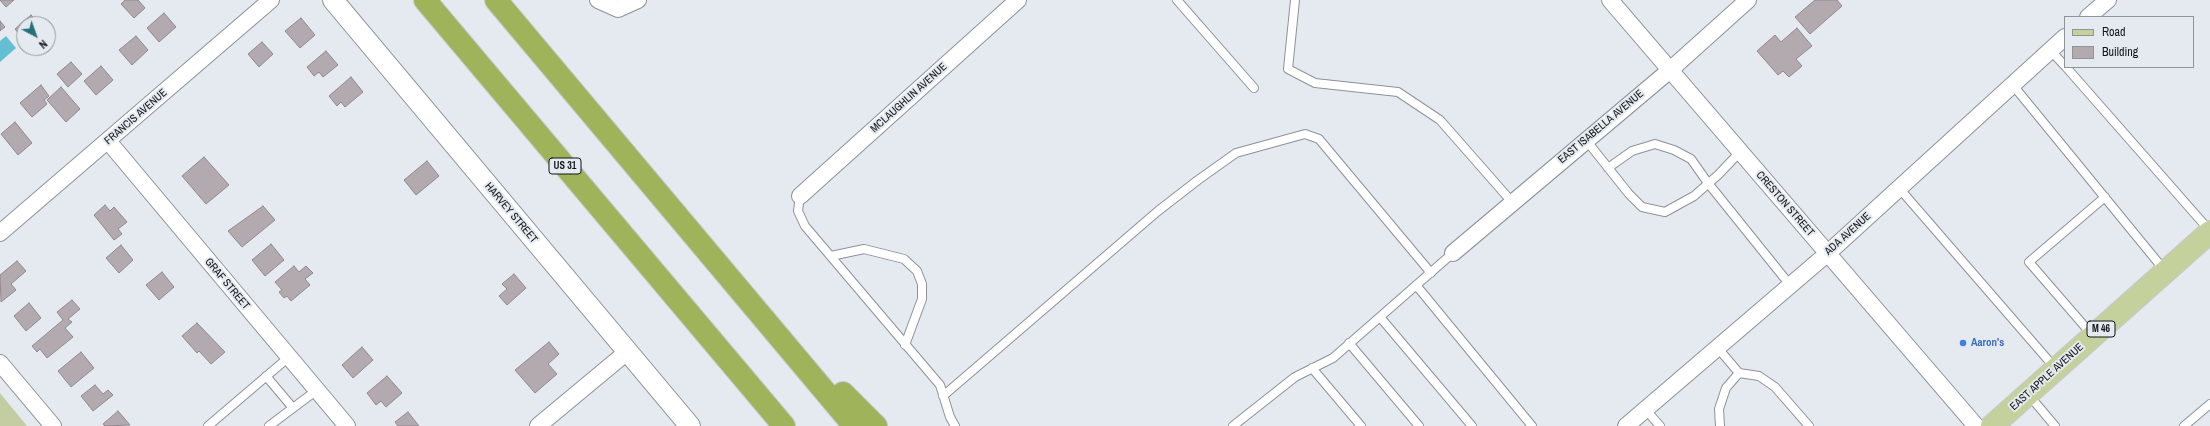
<!DOCTYPE html>
<style>
body{margin:0}
#map{position:relative;width:2210px;height:426px;overflow:hidden;background:#e4eaf0;font-family:"Archivo Narrow",sans-serif}
canvas{display:block}
.legend{position:absolute;left:2064px;top:16px;width:130px;height:52px;box-sizing:border-box;background:#e4eaf0;border:1px solid #909499;margin:0;padding:5px 7px;list-style:none;font-size:12px;color:#121416}
.legend li{display:flex;align-items:center;gap:8px;height:20px}
.legend b{width:20px;border:1px solid #909499}
.north{position:absolute;left:16px;top:16px;width:40px;height:40px;box-sizing:border-box;background:#e4eaf0;border:1px solid #909499;border-radius:50%;rotate:139deg;font-size:11px;font-weight:700;line-height:16px;text-align:center;color:#121416}
.north::after{content:'';display:block;margin:auto;width:14px;height:18px;background:#277079;clip-path:polygon(50% 0,100% 100%,50% 72%,0 100%)}
</style>
<div id="map">
<canvas width="2210" height="426"></canvas>
<ul class="legend">
<li><b style="height:5px;background:#c5d19c"></b>Road</li>
<li><b style="height:11px;background:#b2aaaf"></b>Building</li>
</ul>
<div class="north">N</div>
</div>
<script>
const ctx = document.querySelector('canvas').getContext('2d');
ctx.lineJoin = 'round';
function paint(path, color) { ctx.fillStyle = color; ctx.fill(path, 'evenodd'); }
const toPath = rows => new Path2D(rows.map(r => 'M' + r).join(''));
function stroke(path, color, width, dash) { ctx.strokeStyle = color; ctx.lineWidth = width; ctx.lineCap = dash ? 'butt' : 'round'; ctx.setLineDash(dash || []); ctx.stroke(path); }
function write(font, color, halo, rows, align = 'center') {
  ctx.font = font + ' "Archivo Narrow",sans-serif'; ctx.lineWidth = 4; ctx.setLineDash([]); ctx.textBaseline = 'middle'; ctx.strokeStyle = halo; ctx.fillStyle = color; for (const [text, x, y, turn = 0] of rows) {
    ctx.save(); ctx.translate(x, y); ctx.rotate((+turn || 0) * Math.PI / 180); ctx.textAlign = isNaN(turn) ? turn : align; if (halo) ctx.strokeText(text, 0, 0); ctx.fillText(text, 0, 0); ctx.restore();
  }
}
paint(toPath([
 [0,393,27,426,0,426]
]), '#c4cda2');
paint(toPath([
 [6,36,16,48,0,62,0,41]
]), '#64bfd4');
const building = toPath([
 [0,0,14,0,6,7,0,0],
 [125,0,138,0,145,8,134,18,121,4,125,0],
 [1815,0,1837,0,1842,6,1810,34,1795,17,1815,0],
 [164,13,176,27,159,42,147,28,164,13],
 [31,15,39,24,24,24,24,40,15,29,31,15],
 [301,18,315,35,300,48,285,31,301,18],
 [0,21,5,27,0,31,0,21],
 [1797,28,1812,46,1796,59,1802,66,1789,77,1783,71,1778,75,1757,51,1775,35,1781,42,1797,28],
 [136,36,148,50,132,65,119,50,136,36],
 [262,42,273,54,259,67,248,54,262,42],
 [326,51,338,65,323,77,319,72,314,76,307,67,326,51],
 [71,62,82,74,68,87,57,74,71,62],
 [101,66,113,80,96,95,84,81,101,66],
 [351,77,363,92,345,107,341,102,337,106,329,96,351,77],
 [41,85,49,96,44,100,47,104,32,117,20,103,41,85],
 [61,87,80,109,66,122,47,100,61,87],
 [15,122,32,143,18,155,1,134,15,122],
 [204,157,229,185,206,204,182,176,204,157],
 [427,161,439,176,416,195,404,180,427,161],
 [105,205,110,211,114,207,127,222,118,229,122,234,114,240,94,215,105,205],
 [263,206,275,220,242,247,228,231,263,206],
 [271,244,284,260,265,276,252,260,271,244],
 [121,245,133,260,119,273,106,258,121,245],
 [17,261,26,271,11,284,16,290,1,302,0,275,17,261],
 [294,266,299,272,306,266,313,273,305,279,310,285,291,301,287,296,284,298,279,292,282,290,275,282,294,266],
 [162,272,174,287,159,300,146,285,162,272],
 [514,274,526,288,507,305,499,296,507,289,502,284,514,274],
 [72,300,80,309,68,319,72,322,65,328,73,337,47,358,40,349,37,352,32,346,63,320,57,312,72,300],
 [29,303,41,318,26,331,14,316,29,303],
 [197,323,225,352,211,364,199,351,197,353,182,336,197,323],
 [549,342,559,354,548,364,557,374,535,393,515,370,549,342],
 [362,347,373,360,353,378,342,365,362,347],
 [81,352,94,368,71,387,58,371,81,352],
 [387,376,402,393,386,407,381,401,376,405,367,393,387,376],
 [95,385,103,394,108,390,113,395,93,411,81,396,95,385],
 [118,411,130,425,105,426,103,424,118,411],
 [408,412,419,426,398,426,395,422,408,412]
]);
paint(building, '#b2aaaf');
stroke(building, '#90888c', 1);
const service = toPath([
 [1177,0,1254,88],
 [1295,0,1288,69,1315,83,1398,92,1440,120,1512,202],
 [2050,50,2065,66],
 [2066,67,2210,231],
 [2012,84,2165,271],
 [1586,140,1629,194,1642,207,1665,212,1694,196,1718,175,1740,152],
 [1608,168,1632,151,1655,144,1674,150,1691,159,1708,183,1790,285],
 [1899,188,2055,368],
 [800,196,798,211,805,226,940,385,950,417,955,426],
 [831,256,864,249,904,259,917,271,922,284,922,299,905,345],
 [1416,285,1532,426],
 [1380,317,1472,426],
 [2093,336,2029,262,2105,197],
 [1349,343,1419,426],
 [1717,347,1739,373,1759,376,1775,387,1809,426],
 [1312,368,1361,426],
 [266,376,293,408],
 [2028,394,2055,426],
 [943,396,1158,211,1198,180,1236,153,1305,134,1319,139,1431,273],
 [1645,409,1660,426],
 [208,426,289,357],
 [269,426,317,390],
 [1233,426,1295,377,1333,358,1453,253],
 [1720,426,1719,409,1726,388,1739,373],
 [2184,426,2210,404]
]);
const minor = toPath([
 [598,0,618,9,638,0],
 [1610,0,1976,426],
 [2088,17,2108,0],
 [108,141,347,426],
 [800,196,1018,0],
 [0,233,271,0],
 [1453,253,1669,71,1748,0],
 [0,363,53,426],
 [538,426,627,352],
 [1626,426,1828,253,2065,37]
]);
const tertiary = toPath([
 [333,0,690,426]
]);
const primary = toPath([
 [1992,426,2210,232]
]);
const motorway = toPath([
 [425,0,784,426],
 [496,0,854,426],
 [843,393,876,426]
]);
stroke(service, '#8d9298', 10);
stroke(minor, '#8d9298', 18);
stroke(tertiary, '#8d9298', 22);
stroke(primary, '#c6c7c7', 24);
stroke(motorway, '#c6c7c7', 24);
stroke(service, '#fff', 8);
stroke(minor, '#fff', 16);
stroke(tertiary, '#fff', 20);
stroke(primary, '#c5d19c', 22);
stroke(motorway, '#9eb35a', 22);
for (const [x, y, r, color] of [
 [1963,343,4,"#3f7fe0"]
]) { const dot = new Path2D(); dot.arc(x, y, r, 0, 2 * Math.PI); ctx.fillStyle = color; ctx.fill(dot); stroke(dot, '#e4eaf0', 1.5); }
for (const [x, y, w] of [
 [565,166,32],
 [2101,329,28]
]) { const box = new Path2D(); box.roundRect(x - w / 2, y - 8, w, 16, 3); ctx.fillStyle = '#e4eaf0'; ctx.fill(box); stroke(box, '#121416', 1); }
write('bold 10px', '#121416', null, [
 ["US 31",565,166],
 ["M 46",2101,329]
]);
write('11px', '#121416', '#e4eaf0', [
 ["MCLAUGHLIN AVENUE",909,98,-42],
 ["FRANCIS AVENUE",136,117,-41],
 ["EAST ISABELLA AVENUE",1601,127,-40],
 ["CRESTON STREET",1785,204,49],
 ["HARVEY STREET",511,213,50],
 ["ADA AVENUE",1848,234,-42],
 ["GRAF STREET",227,284,50],
 ["EAST APPLE AVENUE",2047,377,-42]
]);
write('bold 11px', '#366cbe', '#e4eaf0', [
 ["Aaron's",1971,343]
], 'left');
</script>
